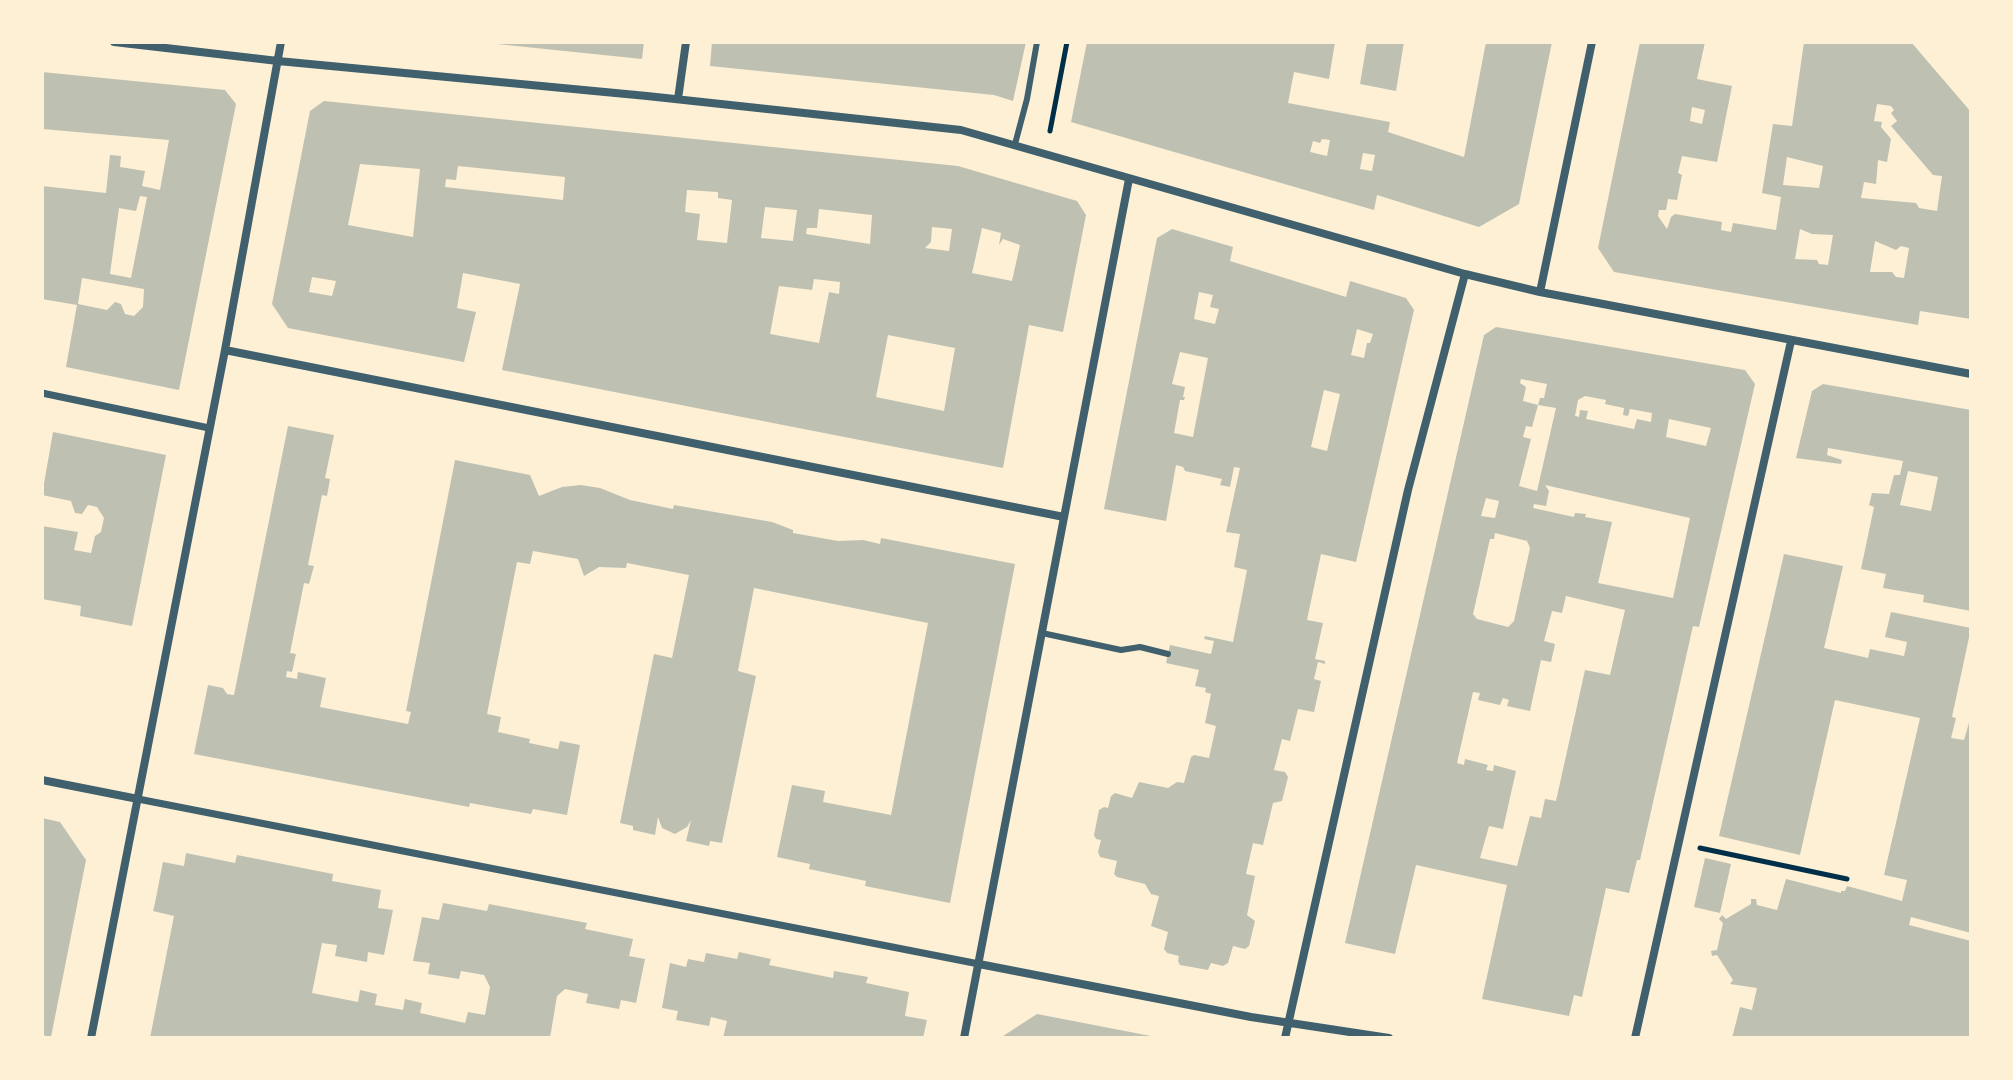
<!DOCTYPE html>
<style>
body{margin:0}
#map{position:relative;width:2013px;height:1080px;overflow:hidden;background:#fdf0d5;font-family:Karla,sans-serif}
canvas{display:block}
.frame{position:absolute;inset:0;border:44px solid #fdf0d5;pointer-events:none}
</style>
<div id="map">
<canvas width="2013" height="1080"></canvas>
<div class="frame"></div>
</div>
<script>
const ctx = document.querySelector('canvas').getContext('2d');
ctx.lineJoin = 'round';
function paint(path, color) { ctx.fillStyle = color; ctx.fill(path, 'evenodd'); }
const toPath = rows => new Path2D(rows.map(r => 'M' + r).join(''));
function stroke(path, color, width, dash) { ctx.strokeStyle = color; ctx.lineWidth = width; ctx.lineCap = dash ? 'butt' : 'round'; ctx.setLineDash(dash || []); ctx.stroke(path); }
paint(toPath([
 [497,42,644,42,642,59,497,44],
 [712,42,1026,42,1013,101,994,95,710,66],
 [1087,42,1335,42,1329,79,1294,72,1288,103,1390,122,1388,132,1464,157,1486,42,1552,42,1519,204,1479,227,1377,195,1374,210,1071,122],
 [1322,139,1330,140,1327,156,1310,152,1313,141,1320,143],
 [1363,153,1375,155,1372,171,1360,169],
 [1367,42,1404,42,1396,91,1360,84],
 [1640,42,1705,42,1697,79,1732,86,1717,162,1682,156,1678,173,1682,175,1677,200,1668,199,1666,210,1659,210,1658,216,1667,229,1671,217,1675,214,1722,222,1721,230,1731,232,1733,223,1776,230,1781,197,1762,193,1773,124,1792,126,1804,42,1911,42,1971,112,1971,319,1920,311,1918,325,1614,272,1598,248],
 [1877,104,1891,106,1894,110,1891,113,1897,121,1891,126,1933,175,1942,176,1937,211,1919,208,1916,203,1861,198,1864,182,1876,184,1878,160,1887,162,1891,139,1881,127,1882,122,1874,121],
 [1692,107,1705,110,1702,124,1690,121],
 [1787,157,1823,166,1819,188,1783,185],
 [1800,229,1812,234,1833,235,1828,265,1819,264,1817,260,1795,259],
 [1875,241,1896,250,1901,246,1909,248,1904,278,1896,277,1892,272,1870,272],
 [42,72,225,90,236,104,179,390,66,367,77,305,42,299,42,186,106,193,110,155,121,156,120,167,145,171,142,186,160,190,169,140,42,129],
 [140,196,147,197,131,278,110,274,119,208,136,211],
 [82,278,144,289,143,307,134,316,125,314,121,304,115,302,107,310,78,304],
 [324,101,958,166,1077,201,1086,215,1063,332,1029,325,1003,468,502,370,520,284,463,273,457,308,476,312,464,362,288,328,272,304,310,111],
 [360,164,420,169,413,237,348,225],
 [458,166,565,177,563,200,445,187,446,179,456,180],
 [687,190,718,192,718,198,732,200,727,243,697,240,700,214,685,212],
 [765,207,797,210,793,241,761,238],
 [819,209,872,215,870,244,806,234,807,228,817,228],
 [932,227,952,229,949,251,925,248,931,242],
 [982,228,1001,233,999,245,1003,239,1020,245,1012,281,972,273],
 [312,277,336,281,332,296,309,292],
 [814,279,840,282,839,294,829,292,819,343,770,334,779,286,812,290],
 [888,335,955,348,944,411,876,397],
 [1172,229,1233,247,1230,261,1346,297,1350,281,1406,298,1414,310,1356,562,1321,554,1307,620,1323,623,1315,659,1325,661,1325,664,1318,662,1314,679,1321,681,1314,712,1298,709,1290,741,1282,739,1274,770,1285,772,1288,777,1282,801,1273,803,1263,845,1253,843,1246,874,1255,876,1247,915,1255,921,1249,946,1245,949,1233,946,1228,963,1223,966,1211,963,1208,970,1180,965,1178,961,1179,956,1167,953,1164,949,1168,932,1151,926,1159,896,1151,894,1145,884,1117,877,1114,874,1117,861,1100,857,1098,852,1101,840,1096,839,1094,835,1099,810,1104,807,1108,808,1111,796,1115,793,1132,798,1139,782,1168,788,1177,782,1184,783,1191,757,1194,755,1209,758,1216,726,1205,723,1211,694,1205,692,1206,688,1195,686,1199,670,1166,663,1170,645,1211,654,1214,641,1204,639,1205,636,1233,642,1247,570,1234,567,1240,534,1226,532,1240,468,1234,467,1230,487,1220,485,1222,479,1185,471,1183,467,1176,465,1166,521,1104,509,1157,238],
 [1199,292,1213,295,1210,307,1219,309,1215,324,1194,319],
 [1357,329,1373,334,1370,343,1367,343,1364,358,1351,355],
 [1180,352,1208,358,1193,437,1174,433,1180,400,1184,400,1185,397,1183,397,1185,387,1172,384],
 [1324,390,1340,394,1327,451,1311,447],
 [1496,327,1745,370,1755,384,1699,627,1693,626,1640,860,1637,860,1629,893,1606,888,1582,997,1574,995,1569,1016,1482,999,1507,885,1416,865,1395,954,1345,943,1484,335],
 [1521,379,1547,384,1544,398,1540,398,1538,405,1523,401,1526,387,1520,383],
 [1585,396,1606,400,1605,404,1624,408,1623,415,1628,416,1630,409,1652,413,1651,422,1637,419,1634,429,1586,419,1588,411,1580,410,1579,417,1575,416,1578,400],
 [1538,405,1556,408,1537,491,1519,486,1531,439,1523,437,1526,426,1532,427],
 [1669,419,1711,428,1706,446,1666,437],
 [1545,485,1690,518,1673,598,1598,583,1612,522,1585,517,1586,514,1575,513,1574,517,1533,508,1534,504,1546,506,1549,491],
 [1486,498,1499,501,1495,518,1481,516],
 [1495,533,1527,541,1530,548,1514,621,1508,627,1477,619,1473,614,1490,539,1494,539],
 [1566,596,1625,610,1610,675,1585,670,1556,801,1545,799,1541,818,1530,816,1517,866,1480,858,1489,826,1503,829,1516,771,1494,765,1493,771,1486,770,1488,765,1465,759,1464,765,1457,763,1473,692,1480,693,1478,700,1500,705,1503,698,1509,700,1507,706,1530,711,1541,660,1551,662,1555,644,1544,641,1552,611,1562,613],
 [1823,384,1971,410,1971,611,1923,602,1924,595,1883,588,1886,574,1861,569,1874,507,1869,505,1872,493,1889,494,1894,475,1900,475,1903,461,1828,448,1827,455,1842,460,1841,464,1796,458,1812,391],
 [1908,471,1938,477,1931,511,1900,505],
 [288,426,334,435,325,478,330,479,327,496,322,495,308,565,314,566,309,584,304,583,290,653,296,654,292,672,287,671,286,677,297,679,298,672,326,678,320,707,408,724,411,712,406,711,455,460,530,475,539,496,562,487,581,485,600,488,630,500,673,509,674,505,772,522,793,530,793,533,838,541,863,540,880,544,881,538,1015,564,950,903,865,886,866,881,809,869,810,864,777,857,792,785,825,791,823,802,891,815,928,623,754,588,738,671,756,676,722,843,710,841,709,846,686,841,691,820,687,827,675,834,662,828,658,817,655,835,633,830,633,826,620,823,654,654,672,658,689,575,627,563,626,568,599,567,584,576,578,559,533,551,530,564,517,562,487,714,501,717,498,732,530,739,529,743,558,749,560,741,580,745,567,815,533,809,531,814,470,803,469,807,194,754,208,685,223,688,227,694,234,695],
 [53,432,166,455,132,626,80,616,81,606,42,599,42,526,78,532,74,550,91,553,95,536,101,532,104,518,97,507,88,505,82,514,75,513,71,501,42,495],
 [1784,554,1843,566,1824,648,1868,658,1870,649,1904,656,1907,642,1885,637,1891,612,1971,628,1952,717,1956,718,1951,738,1964,740,1971,716,1971,933,1911,917,1909,925,1971,941,1971,1038,1732,1038,1740,1007,1752,1010,1757,988,1730,984,1733,980,1717,955,1712,956,1711,951,1717,950,1723,923,1719,919,1722,915,1726,919,1751,904,1751,899,1756,899,1757,905,1777,910,1786,879,1841,893,1841,891,1845,891,1847,886,1902,901,1907,880,1884,875,1920,718,1835,700,1800,855,1719,836],
 [42,818,60,822,86,860,51,1037,42,1035],
 [186,853,235,863,237,855,333,874,332,881,381,890,378,908,393,910,384,955,368,952,367,962,335,956,337,945,322,943,312,993,358,1002,360,990,377,994,375,1005,403,1010,405,999,422,1003,420,1013,465,1023,468,1012,485,1015,490,987,484,975,461,971,459,979,428,974,430,963,413,961,422,917,439,920,443,903,487,911,489,904,587,923,585,929,633,939,629,956,645,959,636,1003,621,1000,619,1009,586,1003,588,994,565,989,557,996,550,1038,150,1038,174,916,153,911,155,903,163,862,184,866],
 [1705,858,1731,864,1720,913,1694,907],
 [739,952,771,959,769,965,833,978,834,971,868,977,866,983,909,992,905,1016,927,1020,923,1038,723,1038,727,1021,711,1017,709,1026,676,1020,678,1011,662,1008,670,963,686,967,688,959,704,962,706,953,737,959],
 [1037,1014,1156,1037,1156,1038,1000,1038]
]), '#bec0b2');
stroke(toPath([
 [1050,131,1067,42],
 [1700,848,1847,879]
]), '#003049', 5);
stroke(toPath([
 [1015,144,1027,99,1037,42],
 [1042,633,1121,650,1140,647,1168,654]
]), '#3f606c', 6);
stroke(toPath([
 [42,393,209,428],
 [138,799,979,964]
]), '#3f606c', 7);
stroke(toPath([
 [114,42,278,61,647,96,961,130,1465,274,1540,292,1971,374],
 [678,99,686,42],
 [1540,292,1592,42],
 [225,350,1064,517],
 [42,780,138,799],
 [979,964,1251,1017,1389,1038],
 [91,1038,225,350,281,42],
 [964,1038,1129,179],
 [1285,1038,1408,490,1465,274],
 [1635,1038,1791,341]
]), '#3f606c', 8);
</script>
